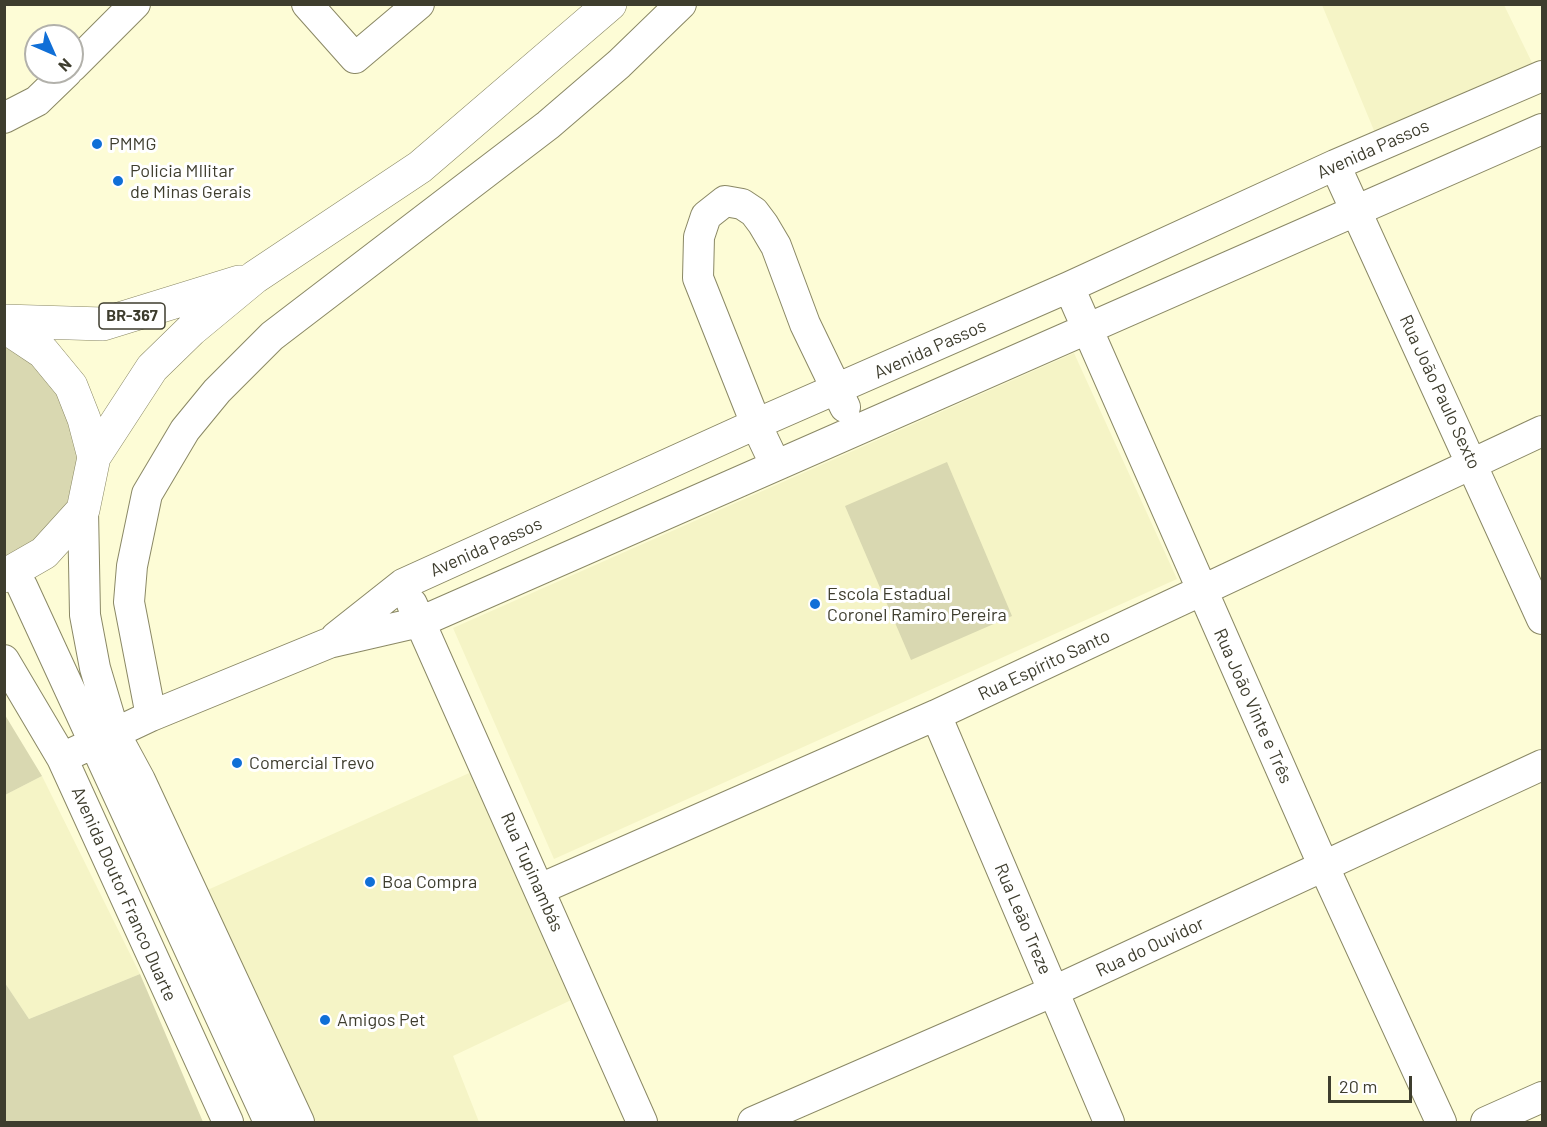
<!DOCTYPE html>
<meta charset="utf-8">
<style>
body{margin:0}
#map{position:relative;width:1547px;height:1127px;overflow:hidden;background:#fdfcd6;font-family:Barlow,sans-serif}
canvas{display:block}
.frame{position:absolute;inset:0;border:6px solid #3e3d2e;pointer-events:none}
.north{position:absolute;left:24px;top:24px;width:60px;height:60px;box-sizing:border-box;background:#fff;border:2px solid #b2b1ab;border-radius:50%;rotate:135deg;font-size:16px;font-weight:700;line-height:24px;text-align:center;color:#3e3d2e}
.north::after{content:'';display:block;margin:auto;width:21px;height:27px;background:#106fd7;clip-path:polygon(50% 0,100% 100%,50% 72%,0 100%)}
.scale{position:absolute;left:1328px;top:1076px;width:84px;height:27px;box-sizing:border-box;border:3px solid #3e3d2e;border-top:0;padding-left:8px;font-size:18px;line-height:21px;white-space:nowrap;color:#3e3d2e;-webkit-text-stroke:4px #fff;paint-order:stroke}
</style>
<div id="map">
<canvas width="1547" height="1127"></canvas>
<div class="frame"></div>
<div class="north">N</div>
<div class="scale">20 m</div>
</div>
<script>
const ctx = document.querySelector('canvas').getContext('2d');
ctx.lineJoin = 'round';
function paint(path, color) { ctx.fillStyle = color; ctx.fill(path, 'evenodd'); }
const toPath = rows => new Path2D(rows.map(r => 'M' + r).join(''));
function stroke(path, color, width, dash) { ctx.strokeStyle = color; ctx.lineWidth = width; ctx.lineCap = dash ? 'butt' : 'round'; ctx.setLineDash(dash || []); ctx.stroke(path); }
function write(font, color, halo, rows, align = 'center') {
  ctx.font = font + ' Barlow,sans-serif'; ctx.lineWidth = 6; ctx.setLineDash([]); ctx.textBaseline = 'middle'; ctx.strokeStyle = halo; ctx.fillStyle = color; for (const [text, x, y, turn = 0] of rows) {
    ctx.save(); ctx.translate(x, y); ctx.rotate((+turn || 0) * Math.PI / 180); ctx.textAlign = isNaN(turn) ? turn : align; if (halo) ctx.strokeText(text, 0, 0); ctx.fillText(text, 0, 0); ctx.restore();
  }
}
paint(toPath([
 [1322,5,1504,5,1539,77,1380,145],
 [1074,353,1177,579,554,859,453,628],
 [485,766,586,993,453,1056,479,1122,299,1122,194,896],
 [42,776,140,974,29,1019,5,983,5,795]
]), '#f5f4c6');
paint(toPath([
 [5,341,14,345,65,393,79,460,67,503,54,523,39,540,5,561],
 [947,462,1012,616,911,660,845,506],
 [5,715,42,776,5,795,4,795],
 [140,974,203,1122,5,1122,5,983,29,1019]
]), '#d9d8b1');
const minor = toPath([
 [307,4,355,58,419,4],
 [72,67,135,4],
 [4,118,37,101,67,72],
 [1335,165,1542,619],
 [1069,287,1324,867,1441,1122],
 [775,464,756,424,698,278,699,237,706,216,725,201,742,204,754,212,763,224,776,246,805,324,845,407],
 [83,510,85,615,95,668,114,732,140,780,299,1122],
 [22,586,269,1122],
 [412,604,642,1122],
 [336,637,403,584,756,424,1069,287,1335,165,1542,76],
 [4,660,62,758,228,1122],
 [936,715,1109,1122],
 [151,716,129,602,132,566,147,494,185,430,217,391,272,336,548,125,619,64,681,4],
 [62,758,151,716,329,643,420,622,1542,129],
 [540,889,936,715,1542,431],
 [753,1122,1054,991,1542,765],
 [1486,1122,1542,1097]
]);
const major = toPath([
 [4,321,103,324,239,282],
 [4,326,43,352,71,386,84,419,94,457],
 [4,576,44,553,83,510,94,457,152,368,191,330,255,277,420,167,610,4]
]);
stroke(minor, '#8a8865', 32);
stroke(major, '#8a8865', 34);
stroke(minor, '#fff', 30);
stroke(major, '#fff', 33);
for (const [x, y, r, color] of [
 [97,144,6,"#106fd7"],
 [118,181,6,"#106fd7"],
 [815,604,6,"#106fd7"],
 [237,763,6,"#106fd7"],
 [370,882,6,"#106fd7"],
 [325,1020,6,"#106fd7"]
]) { const dot = new Path2D(); dot.arc(x, y, r, 0, 2 * Math.PI); ctx.fillStyle = color; ctx.fill(dot); stroke(dot, '#fff', 2); }
for (const [x, y, w] of [
 [132,316,66]
]) { const box = new Path2D(); box.roundRect(x - w / 2, y - 13, w, 26, 4.5); ctx.fillStyle = '#fff'; ctx.fill(box); stroke(box, '#3e3d2e', 1.5); }
write('bold 16px', '#3e3d2e', null, [
 ["BR-367",132,316]
]);
write('18px', '#3e3d2e', '#fff', [
 ["PMMG",109,144],
 ["Policia MIlitar",130,171],
 ["de Minas Gerais",130,192],
 ["Escola Estadual",827,594],
 ["Coronel Ramiro Pereira",827,615],
 ["Comercial Trevo",249,763],
 ["Boa Compra",382,882],
 ["Amigos Pet",337,1020]
], 'left');
write('18px', '#3e3d2e', '#fff', [
 ["Avenida Passos",1373,149,-24],
 ["Avenida Passos",930,349,-24],
 ["Rua João Paulo Sexto",1440,392,65],
 ["Avenida Passos",486,547,-24],
 ["Rua Espírito Santo",1044,665,-25],
 ["Rua João Vinte e Três",1253,706,66],
 ["Rua Tupinambás",532,872,66],
 ["Avenida Doutor Franco Duarte",124,894,66],
 ["Rua Leão Treze",1023,919,67],
 ["Rua do Ouvidor",1150,947,-25]
]);
</script>
